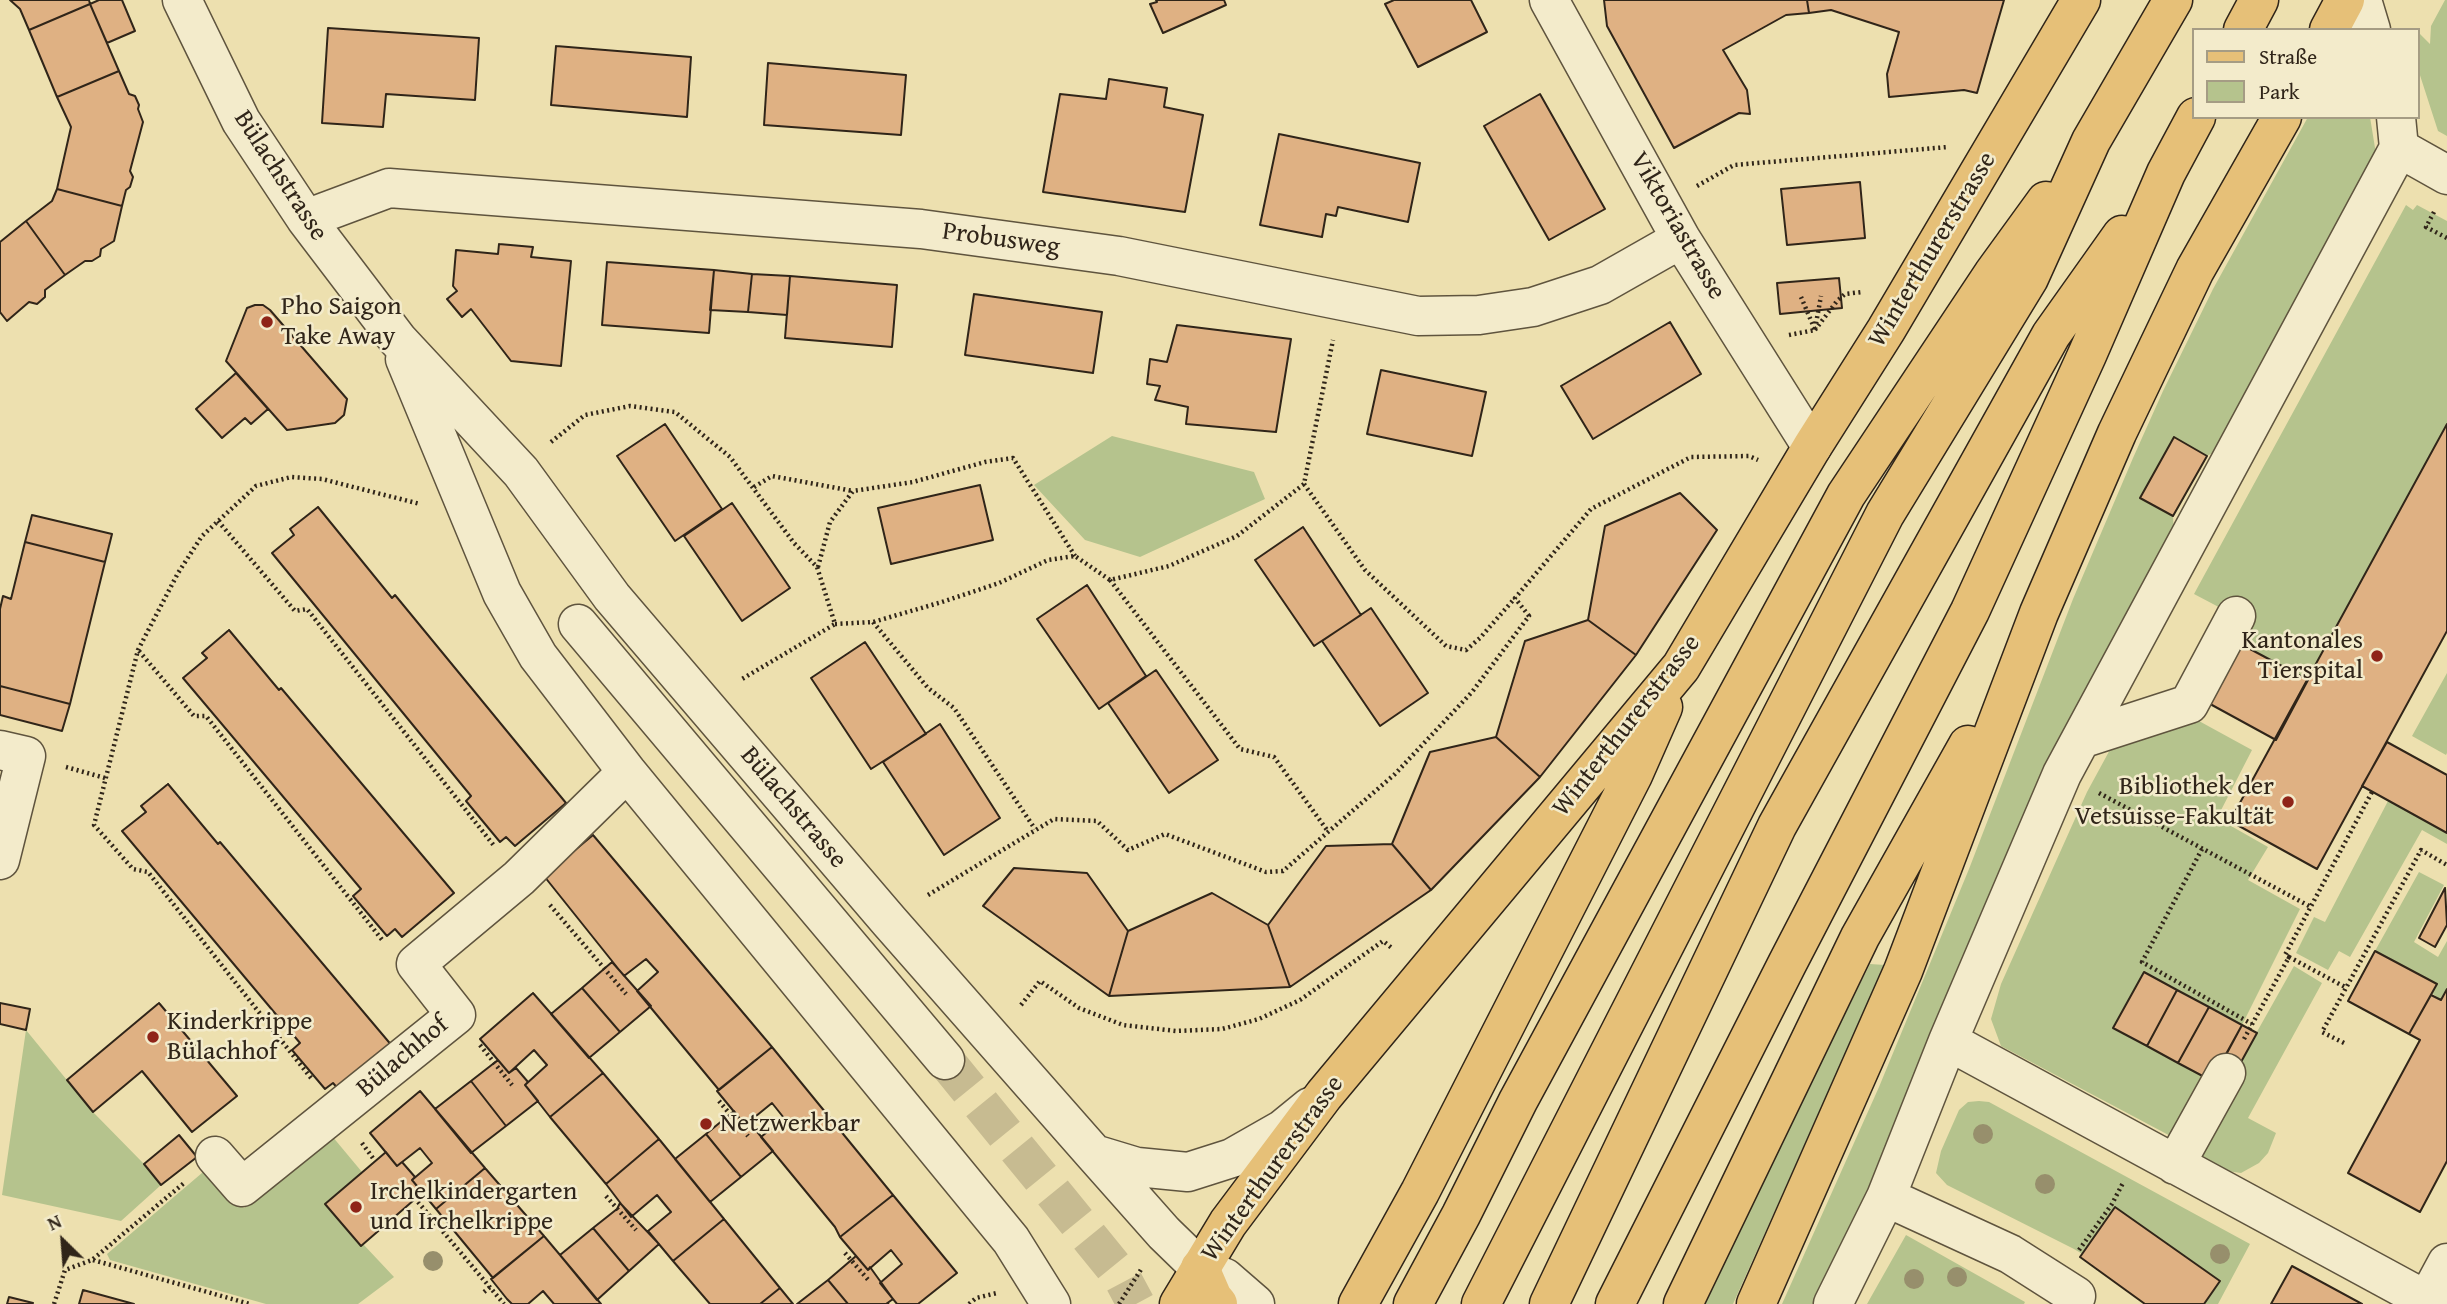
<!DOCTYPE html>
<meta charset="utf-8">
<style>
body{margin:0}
#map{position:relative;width:2447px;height:1304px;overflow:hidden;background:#ede0af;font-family:"Gentium Book Plus",serif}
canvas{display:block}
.legend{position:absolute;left:2192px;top:28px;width:228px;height:91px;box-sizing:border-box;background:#f3ebcb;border:2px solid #a59c84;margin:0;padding:9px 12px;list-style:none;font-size:21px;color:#302519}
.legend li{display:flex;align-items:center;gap:14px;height:35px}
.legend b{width:35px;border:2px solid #a59c84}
.north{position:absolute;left:28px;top:1206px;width:70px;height:70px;-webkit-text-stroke:5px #f3ebcb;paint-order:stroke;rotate:335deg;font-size:19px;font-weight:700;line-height:28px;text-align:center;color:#302519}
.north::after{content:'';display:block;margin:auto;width:24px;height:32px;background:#302519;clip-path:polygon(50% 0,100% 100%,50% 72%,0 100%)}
</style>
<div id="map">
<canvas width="2447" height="1304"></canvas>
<ul class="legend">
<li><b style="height:9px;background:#e6c078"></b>Straße</li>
<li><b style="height:19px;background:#b5c38d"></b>Park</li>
</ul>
<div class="north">N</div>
</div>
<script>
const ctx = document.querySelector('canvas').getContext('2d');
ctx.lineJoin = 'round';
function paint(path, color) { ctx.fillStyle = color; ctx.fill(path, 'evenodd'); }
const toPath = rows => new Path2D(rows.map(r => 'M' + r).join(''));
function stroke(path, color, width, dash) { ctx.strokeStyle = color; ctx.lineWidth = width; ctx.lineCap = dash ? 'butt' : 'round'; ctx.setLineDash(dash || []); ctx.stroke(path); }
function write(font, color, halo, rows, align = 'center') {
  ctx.font = font + ' "Gentium Book Plus",serif'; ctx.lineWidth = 5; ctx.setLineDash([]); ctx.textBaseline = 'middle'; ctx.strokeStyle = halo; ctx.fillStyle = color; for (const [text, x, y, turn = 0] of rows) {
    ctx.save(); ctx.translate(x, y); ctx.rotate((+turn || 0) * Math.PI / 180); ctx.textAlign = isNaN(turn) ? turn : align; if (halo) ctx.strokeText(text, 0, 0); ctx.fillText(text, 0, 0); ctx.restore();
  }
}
paint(toPath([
 [2445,0,2447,0,2447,136,2438,131,2417,66,2417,42,2420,34,2430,44,2431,26],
 [2308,117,2370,117,2376,154,2223,447,2207,456,2174,438,2141,498,2173,516,2174,536,1864,1205,1816,1304,1782,1304,1879,1087,1969,869,2073,599,2133,458,2163,391,2213,289],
 [2406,205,2413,210,2417,205,2447,221,2447,424,2308,680,2222,634,2232,614,2194,594],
 [1112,436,1254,472,1265,499,1140,557,1085,540,1034,485],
 [2447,673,2447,753,2446,755,2412,736],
 [2188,715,2252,750,2217,818,2268,847,2248,880,2300,909,2242,1025,2178,1140,2001,1046,1991,1019,2001,984,2087,792,2112,746],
 [2388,801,2447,833,2447,844,2422,830,2350,957,2339,951,2328,970,2296,953,2314,917,2325,922],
 [2419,872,2444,885,2414,942,2438,957,2447,941,2447,989,2441,1000,2375,951],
 [1870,964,1885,965,1733,1304,1699,1304],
 [2294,966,2322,983,2248,1118,2276,1133,2268,1153,2259,1163,2241,1173,2227,1171,2191,1149],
 [26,1030,93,1112,144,1164,161,1185,121,1221,2,1195],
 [1979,1101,1989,1102,2250,1244,2218,1304,2166,1304,2074,1249,1947,1185,1936,1173,1941,1151,1959,1110,1968,1102],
 [332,1136,362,1172,325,1204,360,1245,363,1244,394,1277,358,1304,266,1304,110,1260,107,1254,209,1167,244,1208],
 [1906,1235,2025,1302,2024,1304,1867,1304]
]), '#b5c38d');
const building = toPath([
 [10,0,89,0,90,4,29,30,20,9,10,0],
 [99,0,122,0,135,31,107,43,90,4,99,0],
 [1156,0,1224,0,1226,5,1163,33,1150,4,1157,2,1156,0],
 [1394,0,1471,0,1487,32,1418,67,1385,4,1394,0],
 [1604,0,1807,0,1809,13,1786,15,1723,50,1747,90,1750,114,1739,113,1674,148,1607,26,1604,0],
 [1807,0,2004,0,1977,93,1964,90,1889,97,1887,74,1899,32,1831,10,1809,13,1807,0],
 [90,4,119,71,57,97,29,30,90,4],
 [328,28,479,38,475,100,386,94,383,127,322,123,328,28],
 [556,46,691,57,687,117,551,105,556,46],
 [768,63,906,75,901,135,764,125,768,63],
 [119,71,129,94,135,96,139,105,138,109,143,122,130,171,133,177,130,187,126,190,122,206,57,189,71,127,57,97,119,71],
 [1109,79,1167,88,1164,107,1203,115,1185,212,1043,192,1060,94,1106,99,1109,79],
 [1540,94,1605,209,1549,240,1484,126,1540,94],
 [1279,134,1420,163,1408,222,1338,207,1336,216,1326,214,1322,237,1260,225,1279,134],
 [1860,182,1865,238,1787,245,1781,189,1860,182],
 [57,189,122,206,114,241,101,249,100,256,92,261,85,261,65,275,26,221,52,201,57,189],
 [26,221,65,275,45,290,45,297,37,304,29,302,7,321,0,312,0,242,26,221],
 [499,244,533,247,531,257,571,261,561,366,511,361,471,309,462,317,447,299,457,291,453,286,456,250,498,254,499,244],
 [607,262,714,270,709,333,602,325,607,262],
 [714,270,752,274,748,312,710,310,714,270],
 [752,274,790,276,787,315,748,312,752,274],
 [790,276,897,285,892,347,785,338,790,276],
 [1839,278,1842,308,1780,314,1777,283,1839,278],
 [974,294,1102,312,1093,373,965,355,974,294],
 [255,305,263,305,270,310,347,399,344,415,335,423,287,430,226,361,247,308,255,305],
 [1670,322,1701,374,1593,439,1561,386,1670,322],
 [1177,325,1291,339,1276,432,1186,424,1188,407,1155,400,1160,386,1147,384,1150,359,1167,362,1177,325],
 [1381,370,1486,392,1472,456,1367,434,1381,370],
 [236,373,268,409,251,424,245,418,222,438,196,409,236,373],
 [665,424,722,509,675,541,617,456,665,424],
 [2447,424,2447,631,2317,869,2230,821,2447,424],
 [2174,437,2207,456,2173,516,2140,498,2174,437],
 [980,485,993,540,891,564,878,508,980,485],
 [1680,493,1717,530,1636,655,1588,620,1605,526,1680,493],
 [732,503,790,588,742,621,684,536,732,503],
 [318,507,392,598,395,595,566,803,515,846,506,837,500,842,466,801,471,796,272,553,294,535,290,529,318,507],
 [32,515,112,534,105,562,25,542,32,515],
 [1303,527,1361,615,1314,646,1255,560,1303,527],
 [25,542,105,562,70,704,0,686,0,609,3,596,11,599,25,542],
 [1087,585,1146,676,1099,709,1037,619,1087,585],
 [1371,608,1428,693,1380,726,1322,641,1371,608],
 [1588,620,1636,655,1540,777,1496,737,1525,641,1588,620],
 [229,630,279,690,281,688,454,893,402,937,395,929,387,936,353,896,361,889,183,678,207,658,202,653,229,630],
 [2222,634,2308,680,2276,740,2190,693,2222,634],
 [865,642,926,734,871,769,811,678,865,642],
 [1156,670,1218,760,1169,793,1108,703,1156,670],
 [0,686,70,704,62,731,0,715,0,686],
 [940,724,1000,818,944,855,883,762,940,724],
 [1496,737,1540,777,1431,890,1392,844,1430,752,1496,737],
 [2387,742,2447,775,2447,833,2362,786,2387,742],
 [168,784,218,844,220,842,393,1047,340,1091,333,1083,325,1089,292,1050,300,1043,122,831,146,812,141,806,168,784],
 [593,835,772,1047,719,1090,637,991,658,972,646,959,624,976,544,876,593,835],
 [1392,844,1431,890,1290,987,1268,925,1326,846,1392,844],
 [1014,868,1087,873,1128,931,1109,996,983,906,1014,868],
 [2445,888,2447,925,2435,947,2419,938,2445,888],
 [1212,893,1268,925,1290,987,1109,996,1128,931,1212,893],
 [2375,951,2437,984,2409,1034,2348,1001,2375,951],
 [612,962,651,1006,620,1032,582,988,612,962],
 [2144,972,2177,990,2147,1046,2113,1028,2144,972],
 [582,988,620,1032,589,1058,551,1014,582,988],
 [2447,989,2447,1161,2420,1212,2348,1173,2420,1040,2409,1034,2431,995,2441,1000,2447,989],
 [2177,990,2209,1007,2178,1063,2147,1046,2177,990],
 [533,993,603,1073,550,1117,525,1085,547,1065,534,1050,509,1073,480,1039,533,993],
 [0,1003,30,1009,26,1030,0,1024,0,1003],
 [159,1003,237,1096,192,1132,142,1071,93,1112,67,1080,159,1003],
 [2209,1007,2242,1025,2212,1081,2178,1063,2209,1007],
 [2242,1025,2257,1033,2235,1073,2220,1065,2242,1025],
 [772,1047,893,1195,840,1237,835,1227,761,1137,784,1118,772,1103,745,1125,717,1091,772,1047],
 [498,1060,509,1073,516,1068,528,1082,525,1085,538,1101,506,1126,471,1081,498,1060],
 [603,1073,659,1139,606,1184,550,1117,603,1073],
 [471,1081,506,1126,471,1153,435,1109,471,1081],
 [420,1091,485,1168,436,1209,412,1180,432,1163,420,1148,397,1166,370,1133,420,1091],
 [734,1111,745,1125,749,1122,773,1151,741,1177,706,1134,734,1111],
 [706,1134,741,1177,710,1202,675,1159,706,1134],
 [179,1135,197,1157,161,1185,144,1164,179,1135],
 [659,1139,724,1219,673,1261,648,1231,671,1212,657,1195,631,1217,606,1184,659,1139],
 [386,1152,397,1166,402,1162,415,1177,412,1180,422,1193,361,1246,325,1204,386,1152],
 [485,1168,544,1236,493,1278,436,1209,485,1168],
 [893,1195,957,1273,918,1304,897,1304,880,1283,902,1264,891,1250,868,1270,840,1237,893,1195],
 [620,1203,659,1244,629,1271,593,1228,617,1209,620,1203],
 [2115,1207,2220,1281,2204,1304,2145,1304,2080,1257,2115,1207],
 [724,1219,780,1288,760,1304,710,1304,673,1261,724,1219],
 [593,1228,629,1271,597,1300,560,1255,593,1228],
 [544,1236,560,1255,601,1304,554,1304,543,1291,528,1304,512,1304,507,1299,491,1279,544,1236],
 [856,1256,868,1270,870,1267,893,1299,886,1304,848,1304,828,1280,856,1256],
 [2292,1266,2362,1304,2271,1304,2292,1266],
 [828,1280,848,1304,797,1304,828,1280],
 [780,1288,793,1304,760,1304,780,1288],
 [83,1290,134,1304,79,1304,83,1290],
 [9,1297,33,1303,32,1304,7,1304,9,1297]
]);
paint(building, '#dfb183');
stroke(building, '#302519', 2);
stroke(toPath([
 [945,1060,1121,1276,1136,1304]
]), '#c7bb91', 38, [38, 19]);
const minor = toPath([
 [182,0,241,121,306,219,398,340,521,472,612,597,889,921,1094,1154,1164,1233,1200,1268,1225,1278,1255,1304],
 [1549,0,1681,239,1812,447],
 [2362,0,2371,30],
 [2399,148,2447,175],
 [306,219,389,188,921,229,1119,256,1418,316,1479,315,1533,307,1600,285,1681,239],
 [405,359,502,593,538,656,627,772,1011,1240,1051,1304],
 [578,624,945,1060],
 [2081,739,2189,704,2236,616],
 [0,750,26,756,0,860],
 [1948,1041,2433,1304],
 [1094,1154,1137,1167,1188,1172,1232,1158,1283,1129,1310,1107],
 [215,1156,242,1187,456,1015,416,964,519,878,627,772],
 [2175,1165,2226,1073],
 [1886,1197,2010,1254,2076,1296],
 [2427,1300,2447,1263],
 [1833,1304,1886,1197,1948,1041,2062,774,2399,148,2396,117]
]);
const major = toPath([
 [2329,30,2345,0],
 [1179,1304,1228,1223,1324,1095,1681,667,1812,447,1886,330,2081,0],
 [1358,1304,1420,1192,1633,775,1663,707],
 [1683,1304,1860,937,1968,745],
 [1756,1304,1903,971,2039,613,2117,433,2195,270,2282,117]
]);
const highway = toPath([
 [2243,30,2259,0],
 [1200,1268,1213,1298,1218,1304],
 [1413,1304,1461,1215,1518,1101,1846,495,1993,274,2046,201],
 [1481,1304,1885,514,2029,278,2091,141,2173,0],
 [1549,1304,1777,826,2051,335,2122,235],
 [1615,1304,1787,964,1970,611,2087,355,2166,173,2196,117]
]);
stroke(minor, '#5f543e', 41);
stroke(major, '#302519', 41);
stroke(highway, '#302519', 41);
stroke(toPath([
 [1697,186,1734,165,1948,147],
 [2434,212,2426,227,2447,238],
 [1815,329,1821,296],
 [1815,330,1837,301,1845,294,1862,292],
 [1789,335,1815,330,1801,297],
 [551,442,585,415,630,406,675,412,730,457,794,543,817,567,835,624,742,679],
 [1304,484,1365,570,1446,646,1466,650,1480,638,1515,598],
 [754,487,772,476,853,491],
 [218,521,295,611,307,609,495,847],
 [818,567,830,522,853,491,913,482,985,462,1013,458,1075,556],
 [1110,580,1240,749,1274,757,1327,830],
 [873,622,928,688,954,708,1035,829],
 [835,624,873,622,942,602,999,583,1048,560,1075,556,1110,580,1169,566,1237,536,1304,484,1333,340],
 [139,651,194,716,206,716,383,941],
 [66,767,105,778],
 [2099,793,2311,907],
 [2202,849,2142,962,2252,1024],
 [928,895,1054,819,1097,821,1128,850,1165,834,1266,872,1283,871,1395,774,1472,692,1529,616,1515,598,1591,509,1691,457,1749,456,1758,460],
 [550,905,626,994],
 [2289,957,2345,987],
 [1021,1005,1040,981,1079,1008,1123,1025,1176,1031,1222,1029,1259,1019,1300,1000,1383,941,1393,949],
 [2244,1039,2289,957,2285,955,2372,792],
 [2344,1043,2322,1032,2421,850,2447,865],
 [480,1045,512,1085],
 [311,1078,148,872,133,869,94,825,138,650,178,573,202,536,256,486,291,477,322,479,420,504],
 [719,1101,748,1136],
 [362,1143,375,1161],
 [606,1196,636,1230],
 [418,1202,504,1304],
 [2079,1250,2112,1204,2124,1181],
 [845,1253,870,1282],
 [93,1260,250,1304],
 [484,1292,490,1287],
 [887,1303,887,1304],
 [54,1304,65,1270,92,1260,184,1183],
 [969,1304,976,1298,997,1293],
 [1119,1304,1142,1268]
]), '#302519', 4.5, [2, 3.5]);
stroke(minor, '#f3ebcb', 38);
stroke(major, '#e6c078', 38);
stroke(highway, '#e6c078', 38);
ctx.fillStyle = '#978f6c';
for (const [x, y] of [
 [1983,1134],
 [2045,1184],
 [2220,1254],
 [433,1261],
 [1957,1277],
 [1914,1279]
]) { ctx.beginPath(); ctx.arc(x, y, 10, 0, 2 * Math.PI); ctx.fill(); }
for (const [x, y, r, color] of [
 [267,322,7,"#8f2418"],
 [2377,656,7,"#8f2418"],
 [2288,802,7,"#8f2418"],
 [153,1037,7,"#8f2418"],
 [706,1124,7,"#8f2418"],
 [356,1207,7,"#8f2418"]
]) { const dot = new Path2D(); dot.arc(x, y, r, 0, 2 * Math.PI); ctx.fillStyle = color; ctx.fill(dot); stroke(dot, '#f3ebcb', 2.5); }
write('26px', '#302519', '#f3ebcb', [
 ["Bülachstrasse",280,176,57],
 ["Viktoriastrasse",1677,226,60],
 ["Probusweg",1001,240,8],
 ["Winterthurerstrasse",1933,250,-59],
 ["Winterthurerstrasse",1627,726,-52],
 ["Bülachstrasse",793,808,50],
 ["Bülachhof",403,1057,-40],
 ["Winterthurerstrasse",1273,1169,-54]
]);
write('26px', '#302519', '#f3ebcb', [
 ["Pho Saigon",281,307],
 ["Take Away",281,337],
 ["Kantonales",2363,641,"right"],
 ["Tierspital",2363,671,"right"],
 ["Bibliothek der",2274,787,"right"],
 ["Vetsuisse-Fakultät",2274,817,"right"],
 ["Kinderkrippe",167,1022],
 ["Bülachhof",167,1052],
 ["Netzwerkbar",720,1124],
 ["Irchelkindergarten",370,1192],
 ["und Irchelkrippe",370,1222]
], 'left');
</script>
